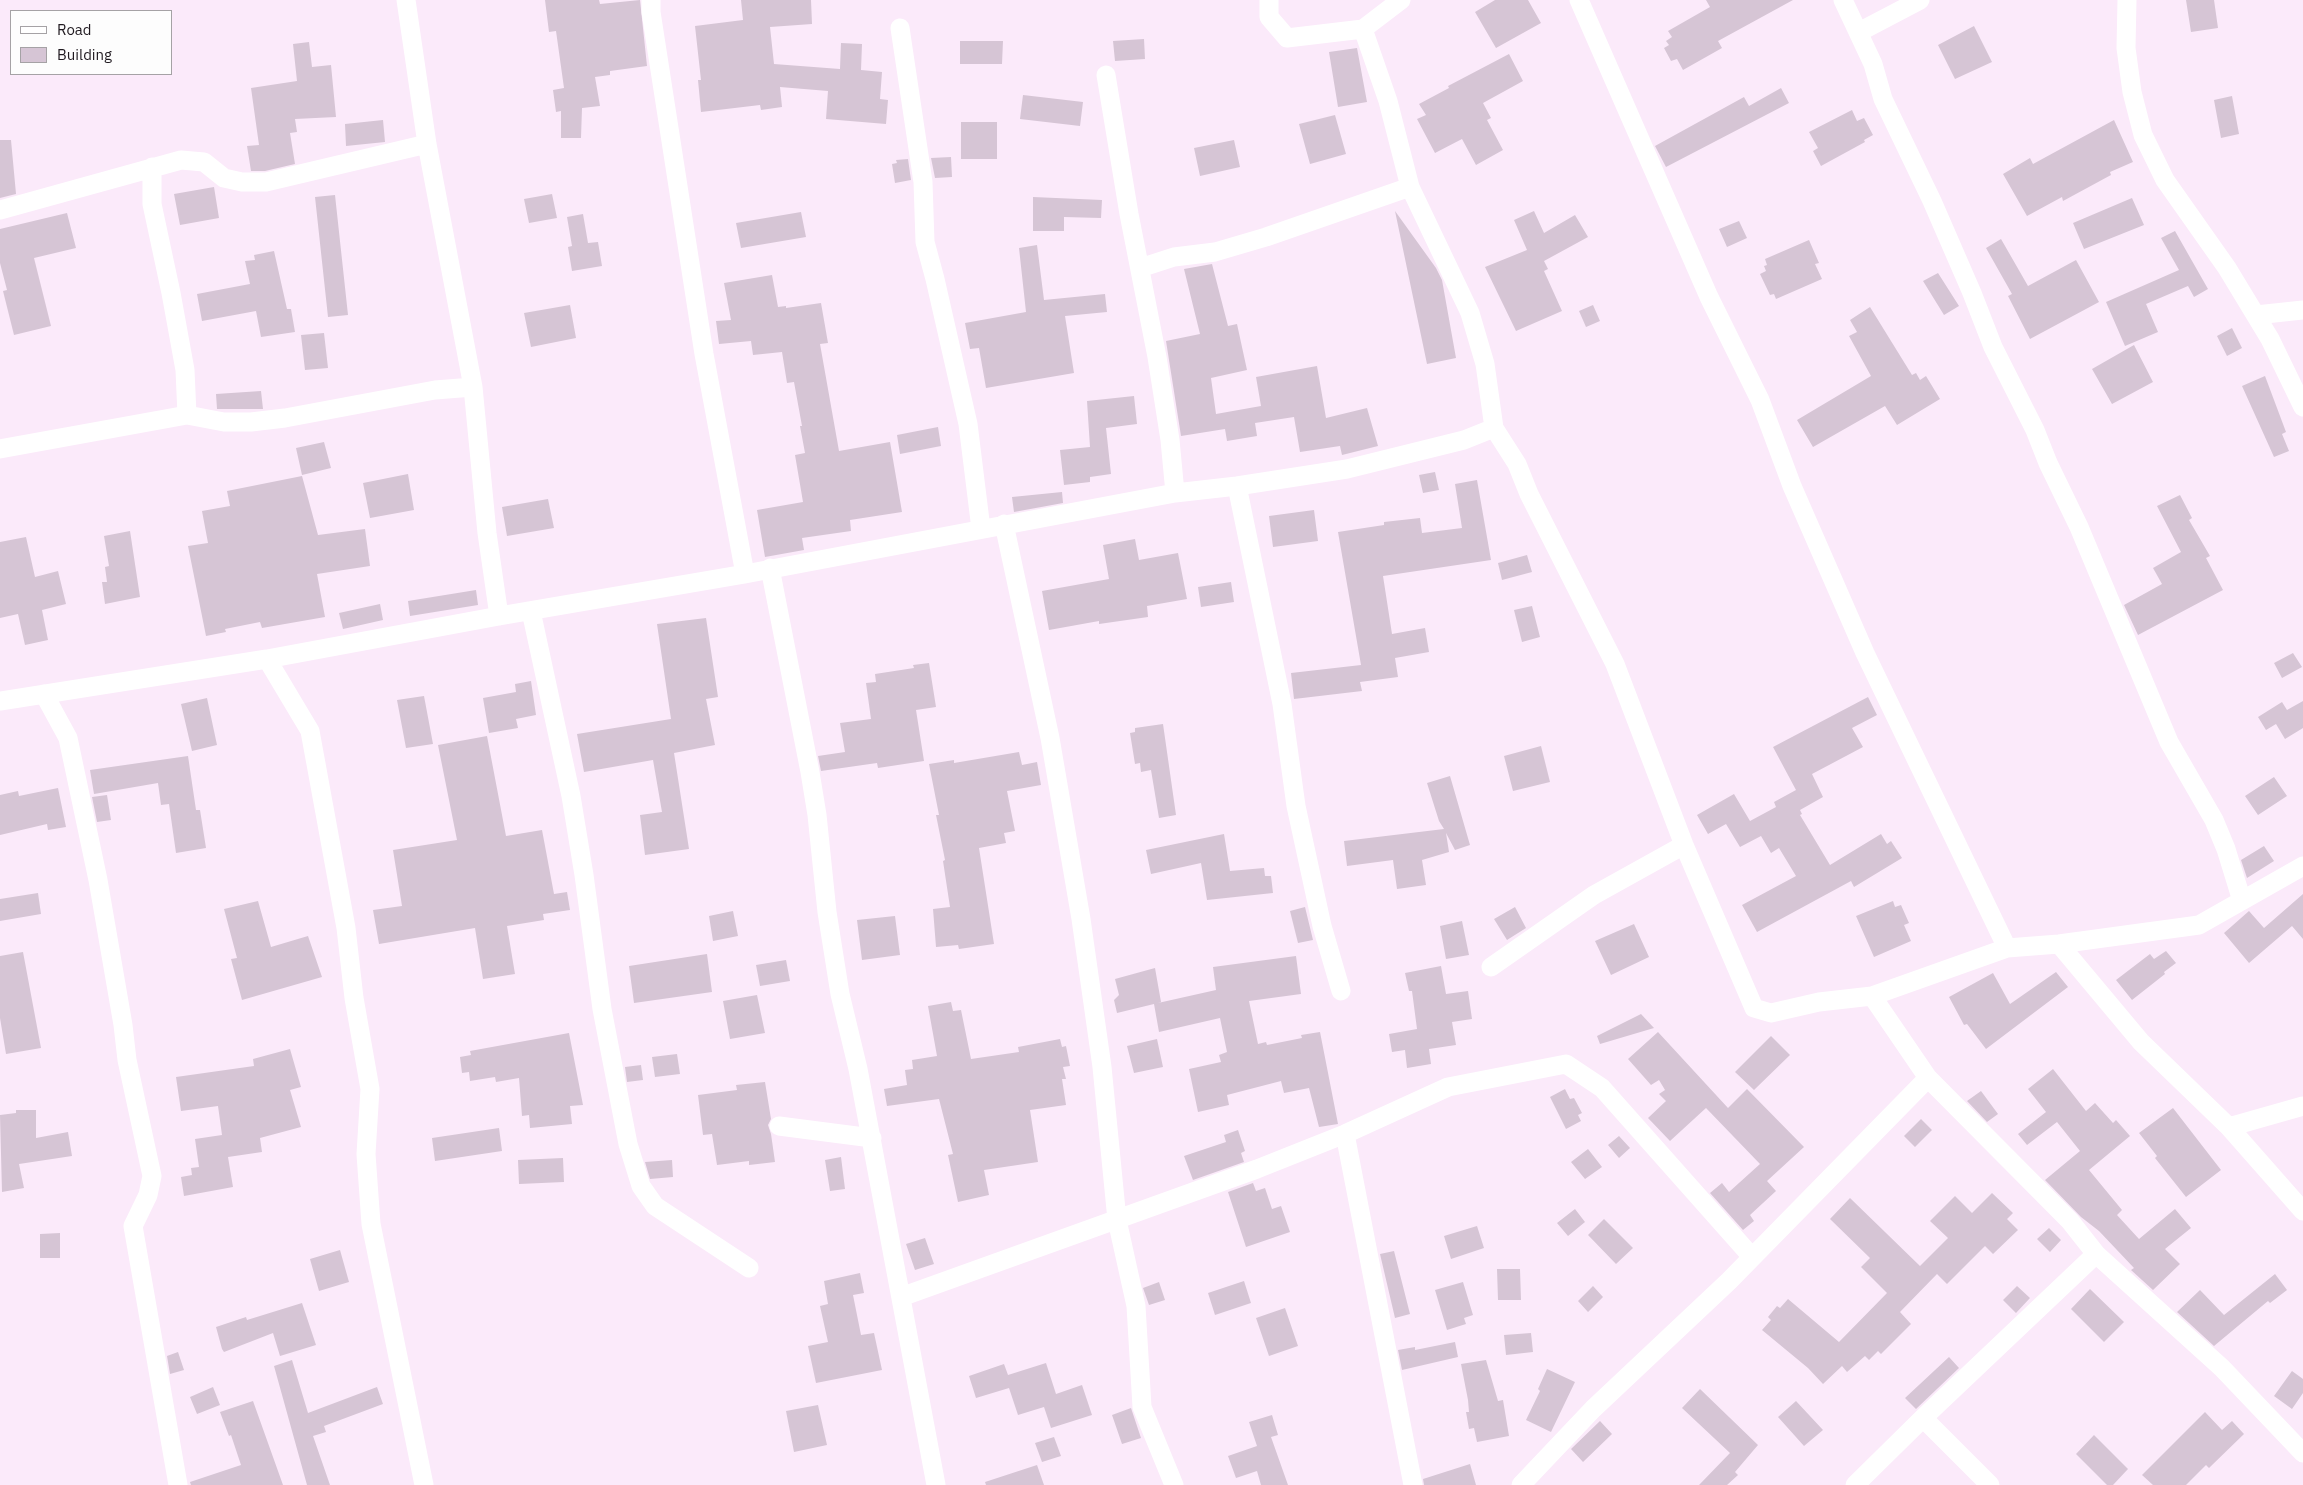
<!DOCTYPE html>
<style>
body{margin:0}
#map{position:relative;width:2303px;height:1485px;overflow:hidden;background:#fbeafa;font-family:"IBM Plex Sans",sans-serif}
canvas{display:block}
.legend{position:absolute;left:10px;top:10px;width:162px;height:65px;box-sizing:border-box;background:#fdfdfd;border:1px solid #a5a2a5;margin:0;padding:6px 9px;list-style:none;font-size:15px;color:#201a20}
.legend li{display:flex;align-items:center;gap:10px;height:25px}
.legend b{width:25px;border:1px solid #a5a2a5}
</style>
<div id="map">
<canvas width="2303" height="1485"></canvas>
<ul class="legend">
<li><b style="height:6px;background:#fff"></b>Road</li>
<li><b style="height:14px;background:#d6c5d5"></b>Building</li>
</ul>
</div>
<script>
const ctx = document.querySelector('canvas').getContext('2d');
ctx.lineJoin = 'round';
function paint(path, color) { ctx.fillStyle = color; ctx.fill(path, 'evenodd'); }
const toPath = rows => new Path2D(rows.map(r => 'M' + r).join(''));
function stroke(path, color, width, dash) { ctx.strokeStyle = color; ctx.lineWidth = width; ctx.lineCap = dash ? 'butt' : 'round'; ctx.setLineDash(dash || []); ctx.stroke(path); }
paint(toPath([
 [545,0,599,0,600,4,640,0,647,66,610,71,610,75,595,77,600,106,582,108,581,138,561,138,561,111,556,112,553,90,564,88,556,31,549,32],
 [741,0,811,0,812,24,770,27,774,64,840,69,841,43,862,44,861,70,882,72,880,99,888,100,886,124,826,119,828,91,780,87,782,107,761,110,760,105,701,112,698,80,701,80,695,26,743,20],
 [1495,0,1528,0,1541,23,1496,48,1475,12],
 [1706,0,1793,0,1718,41,1722,48,1683,70,1677,59,1671,61,1664,48,1669,45,1666,41,1672,37,1668,31,1710,7],
 [2186,0,2214,0,2218,28,2191,32],
 [1974,26,1992,62,1955,79,1938,45],
 [1144,39,1145,59,1115,61,1113,41],
 [960,41,1003,41,1002,64,960,64],
 [309,42,312,67,331,65,336,117,295,119,297,132,290,133,295,164,265,171,251,171,247,146,259,145,251,88,297,81,293,44],
 [1357,48,1367,102,1338,107,1329,52],
 [1509,54,1523,81,1483,103,1491,118,1487,120,1503,150,1476,165,1462,139,1435,153,1417,119,1426,115,1419,104,1449,88,1448,86],
 [1781,88,1789,103,1666,167,1655,146,1744,97,1749,106],
 [1023,95,1083,102,1080,126,1020,119],
 [2232,96,2239,134,2221,138,2214,100],
 [1852,110,1857,121,1864,118,1873,135,1864,140,1865,142,1821,166,1813,151,1818,148,1809,132],
 [1335,115,1346,154,1310,164,1299,124],
 [383,120,385,142,346,146,345,124],
 [2114,120,2133,162,2110,172,2111,175,2063,201,2062,197,2027,216,2003,174,2030,158,2033,164],
 [961,122,997,122,997,159,961,159],
 [0,140,11,140,16,194,0,198],
 [1234,140,1240,167,1200,176,1194,148],
 [951,157,952,177,935,178,931,158],
 [908,159,911,180,895,183,892,164,897,163,896,160],
 [214,187,219,218,180,225,174,194],
 [552,194,557,218,529,223,524,199],
 [335,195,348,315,328,317,315,197],
 [1033,197,1102,200,1101,218,1064,217,1064,231,1033,231],
 [2132,198,2144,225,2084,249,2073,223],
 [1395,211,1436,268,1442,280,1456,358,1427,364],
 [1534,211,1544,233,1575,215,1588,237,1544,261,1548,269,1544,271,1562,311,1516,331,1485,267,1527,250,1514,220],
 [801,212,806,237,741,248,736,223],
 [67,213,76,248,34,258,51,326,14,335,3,291,7,290,0,263,0,229],
 [583,214,588,243,598,242,602,266,572,271,568,247,572,246,567,217],
 [1739,221,1747,238,1727,247,1719,229],
 [2175,231,2208,289,2194,297,2188,286,2146,304,2158,332,2125,346,2106,302,2179,270,2161,238],
 [2001,239,2028,286,2076,260,2099,302,2030,339,2008,296,2012,294,1986,248],
 [1809,240,1819,263,1815,264,1822,279,1776,299,1774,294,1770,295,1760,274,1766,271,1764,266,1767,265,1765,259],
 [1037,245,1044,300,1105,294,1107,312,1065,316,1074,373,986,388,979,348,970,349,965,323,1026,312,1019,248],
 [274,251,287,309,291,309,295,332,261,337,256,311,202,321,197,294,250,284,245,261,255,260,254,255],
 [1212,264,1228,326,1237,324,1247,370,1211,378,1216,414,1261,406,1256,377,1317,366,1326,418,1367,408,1378,446,1342,455,1340,446,1300,452,1294,417,1255,423,1257,436,1227,441,1225,429,1181,436,1166,341,1200,334,1184,269],
 [1938,273,1959,306,1944,315,1923,281],
 [772,275,778,307,786,306,786,308,821,303,828,343,820,344,839,451,890,442,902,512,850,520,851,531,802,538,804,550,765,557,757,510,803,502,795,455,805,453,800,426,802,426,794,382,787,383,782,352,753,355,751,341,719,344,716,321,731,320,724,283],
 [570,305,576,338,531,347,524,313],
 [1593,305,1600,321,1586,327,1579,311],
 [1870,307,1912,375,1916,373,1920,380,1926,376,1940,399,1897,425,1885,406,1813,447,1797,420,1871,376,1849,336,1857,332,1850,320],
 [2232,328,2242,348,2227,356,2217,336],
 [324,333,328,368,305,370,301,335],
 [2134,345,2153,382,2112,404,2092,369],
 [2265,376,2286,432,2282,434,2289,451,2274,457,2242,386],
 [261,391,263,409,217,409,216,394],
 [1134,396,1137,424,1106,428,1111,474,1090,477,1090,482,1064,485,1060,450,1090,447,1087,401],
 [938,427,941,446,900,454,897,435],
 [324,442,331,468,302,475,296,448],
 [1435,472,1439,490,1423,493,1419,475],
 [408,474,414,510,370,518,363,483],
 [302,476,318,535,365,529,370,566,317,574,325,617,262,628,260,622,225,629,226,632,206,636,188,546,208,543,202,511,230,506,227,491],
 [1477,480,1491,560,1383,576,1392,634,1425,628,1429,652,1395,658,1398,677,1360,682,1362,691,1294,699,1291,673,1361,665,1338,532,1384,525,1384,522,1420,518,1422,533,1462,528,1455,484],
 [1062,492,1063,503,1014,512,1012,497],
 [2180,495,2192,518,2189,520,2210,556,2206,558,2223,590,2138,635,2124,605,2162,584,2153,568,2181,552,2157,506],
 [548,499,554,528,507,536,502,507],
 [1314,510,1318,541,1273,547,1269,516],
 [130,531,140,597,105,604,102,582,107,582,105,567,109,566,104,536],
 [26,537,35,577,58,571,66,604,42,610,48,640,25,645,18,614,0,618,0,542],
 [1135,539,1139,560,1178,553,1187,599,1147,606,1148,617,1099,624,1099,621,1049,630,1042,591,1109,579,1103,545],
 [1527,555,1532,572,1502,580,1498,563],
 [1231,582,1234,602,1201,607,1198,587],
 [476,590,478,605,410,616,408,601],
 [380,604,383,620,343,629,339,613],
 [1532,606,1540,637,1522,642,1514,610],
 [706,618,718,697,706,699,715,745,674,753,689,849,645,855,640,815,662,812,653,760,584,772,577,734,671,719,657,624],
 [2293,653,2302,667,2282,678,2274,663],
 [929,663,936,707,916,710,924,761,878,768,877,763,821,771,818,756,845,752,840,723,871,719,866,683,876,682,875,674,914,668,913,665],
 [531,681,536,715,516,719,518,728,489,733,483,698,516,692,515,684],
 [424,696,433,744,406,748,397,700],
 [1868,697,1877,715,1852,728,1863,747,1812,774,1823,797,1800,810,1802,814,1800,815,1830,865,1881,834,1887,844,1891,841,1902,858,1854,887,1851,881,1757,932,1742,905,1796,876,1779,848,1771,853,1761,836,1740,847,1726,824,1708,834,1697,815,1734,794,1750,821,1776,807,1774,802,1796,790,1773,747],
 [207,698,217,745,192,751,181,704],
 [2303,701,2303,728,2285,739,2276,724,2266,730,2258,717,2282,702,2287,710],
 [1163,724,1176,815,1159,818,1151,770,1141,772,1140,763,1135,764,1130,733,1135,732,1135,728],
 [487,736,506,836,542,830,554,894,567,892,570,910,543,914,544,920,507,926,515,974,483,979,475,928,379,944,373,910,402,906,393,850,457,840,438,745],
 [1541,746,1550,782,1513,791,1504,756],
 [1019,752,1022,765,1037,762,1041,785,1007,791,1015,831,1004,833,1006,843,979,848,994,944,959,949,958,945,936,947,933,909,950,907,943,861,945,860,936,815,939,815,929,764,954,760,954,763],
 [188,756,196,810,200,810,206,848,176,853,169,804,161,805,158,783,94,794,90,770],
 [1450,776,1470,845,1455,850,1446,833,1449,852,1422,860,1426,885,1397,889,1393,860,1347,866,1344,841,1444,829,1439,821,1427,783],
 [2274,777,2287,796,2258,815,2245,796],
 [58,788,66,827,48,830,47,824,0,835,0,795,18,791,19,796],
 [107,795,111,820,97,822,92,797],
 [1224,834,1230,871,1264,868,1265,876,1271,876,1273,893,1207,900,1201,863,1151,874,1146,850],
 [2264,846,2274,861,2247,878,2241,860],
 [38,893,41,914,0,921,0,899],
 [2303,894,2303,939,2292,926,2249,963,2224,933,2249,911,2264,928],
 [258,901,271,947,308,936,322,977,242,1000,231,959,237,958,224,909],
 [1893,901,1895,907,1901,905,1909,923,1904,925,1911,941,1874,957,1856,916],
 [1305,907,1313,940,1298,943,1290,911],
 [1515,907,1526,928,1507,940,1494,919],
 [733,911,738,936,713,941,709,916],
 [895,916,900,955,862,960,857,920],
 [1462,921,1469,955,1446,959,1440,926],
 [1634,924,1649,957,1611,975,1595,941],
 [2166,951,2176,963,2164,972,2165,974,2132,1000,2116,980,2150,954,2154,959],
 [23,952,41,1048,6,1054,0,1018,0,956],
 [707,954,712,992,634,1003,629,966],
 [1296,956,1301,994,1249,1001,1258,1044,1266,1042,1267,1045,1302,1038,1301,1035,1320,1032,1338,1124,1319,1127,1309,1088,1284,1093,1281,1081,1227,1095,1229,1105,1198,1112,1189,1069,1221,1062,1219,1055,1227,1052,1220,1018,1159,1032,1154,1004,1117,1013,1114,1000,1119,995,1115,979,1155,968,1161,1002,1158,1003,1216,990,1213,967],
 [786,960,790,981,760,986,756,965],
 [1441,966,1446,994,1468,991,1472,1019,1452,1022,1456,1045,1429,1049,1431,1064,1407,1068,1405,1050,1392,1052,1389,1034,1417,1029,1412,991,1409,991,1405,973],
 [2056,972,2068,987,1986,1049,1967,1024,1964,1025,1949,997,1993,973,2010,1004],
 [757,995,765,1033,730,1039,723,1001],
 [951,1002,953,1011,961,1010,971,1059,1019,1052,1018,1047,1060,1039,1062,1047,1066,1046,1070,1066,1063,1067,1066,1079,1062,1079,1066,1105,1030,1110,1038,1162,984,1170,989,1195,958,1202,948,1155,953,1154,939,1099,887,1106,884,1089,907,1085,905,1070,913,1069,912,1060,937,1056,928,1006],
 [1641,1014,1654,1028,1600,1044,1597,1036],
 [1658,1032,1728,1108,1747,1089,1804,1147,1767,1181,1776,1191,1750,1215,1754,1221,1743,1230,1710,1193,1722,1183,1729,1192,1760,1164,1706,1108,1670,1141,1648,1118,1666,1101,1659,1094,1665,1090,1659,1080,1651,1085,1628,1059],
 [569,1033,583,1105,570,1106,572,1124,530,1128,529,1115,522,1116,519,1078,496,1082,495,1077,470,1081,469,1072,462,1073,460,1057,471,1055,470,1051],
 [1771,1036,1790,1055,1754,1090,1735,1072],
 [1157,1039,1163,1067,1134,1073,1127,1046],
 [290,1049,301,1087,290,1090,301,1127,260,1138,262,1152,228,1157,233,1187,184,1196,181,1177,192,1175,191,1168,199,1167,195,1139,222,1135,218,1106,181,1111,176,1077,254,1066,253,1059],
 [677,1054,680,1074,655,1077,652,1057],
 [641,1065,643,1080,627,1082,625,1067],
 [2053,1069,2086,1111,2095,1103,2113,1123,2116,1120,2130,1136,2089,1170,2122,1210,2117,1215,2139,1239,2175,1209,2191,1228,2165,1249,2180,1264,2153,1290,2131,1270,2134,1268,2099,1231,2081,1217,2045,1180,2080,1151,2057,1122,2027,1145,2018,1134,2046,1112,2028,1089],
 [765,1082,771,1119,768,1125,771,1134,775,1162,749,1165,749,1161,717,1165,712,1134,703,1135,698,1095,737,1090,736,1085],
 [1565,1089,1570,1099,1574,1098,1582,1113,1578,1115,1581,1121,1566,1129,1550,1097],
 [1981,1091,1998,1114,1987,1122,1967,1101],
 [2173,1108,2221,1170,2186,1197,2155,1158,2157,1156,2139,1133],
 [16,1110,36,1110,36,1138,68,1132,72,1156,19,1164,24,1188,2,1192,0,1115,16,1113],
 [1921,1119,1932,1130,1915,1147,1904,1136],
 [499,1128,502,1151,435,1161,432,1138],
 [1238,1130,1245,1151,1241,1153,1244,1162,1193,1180,1184,1156,1226,1142,1224,1135],
 [1619,1136,1630,1148,1619,1158,1608,1145],
 [1588,1149,1602,1167,1585,1179,1571,1162],
 [841,1157,845,1189,830,1191,825,1160],
 [563,1158,564,1182,519,1184,518,1160],
 [672,1160,673,1177,650,1179,645,1162],
 [1253,1183,1256,1191,1265,1188,1272,1209,1281,1206,1290,1232,1246,1247,1228,1192],
 [1992,1193,2013,1213,2007,1219,2018,1230,1993,1254,1985,1246,1947,1284,1937,1274,1900,1312,1911,1324,1881,1354,1878,1351,1869,1360,1865,1356,1847,1372,1842,1366,1823,1384,1808,1368,1762,1330,1771,1320,1768,1317,1777,1306,1780,1308,1788,1299,1839,1342,1887,1293,1861,1267,1870,1258,1830,1219,1850,1198,1920,1266,1948,1238,1930,1221,1955,1196,1972,1213],
 [1575,1209,1585,1222,1568,1236,1557,1223],
 [1604,1219,1633,1248,1616,1264,1588,1235],
 [1477,1226,1484,1248,1451,1259,1444,1236],
 [2049,1228,2061,1240,2050,1252,2037,1239],
 [60,1233,60,1258,40,1258,40,1234],
 [925,1238,934,1264,915,1270,906,1244],
 [340,1250,349,1282,319,1291,310,1259],
 [1394,1251,1410,1314,1395,1318,1380,1254],
 [1497,1269,1520,1269,1521,1300,1498,1300],
 [860,1273,864,1293,853,1295,861,1335,874,1333,882,1370,816,1383,808,1346,828,1342,820,1306,828,1304,824,1281],
 [2275,1274,2287,1290,2270,1303,2268,1301,2214,1346,2177,1312,2200,1290,2224,1315],
 [1244,1281,1251,1303,1215,1315,1208,1293],
 [1159,1282,1165,1300,1149,1305,1143,1288],
 [1463,1282,1473,1315,1464,1318,1466,1324,1447,1330,1435,1290],
 [1593,1286,1603,1297,1588,1312,1578,1301],
 [2017,1286,2030,1298,2016,1313,2003,1300],
 [2090,1289,2124,1322,2104,1342,2071,1309],
 [302,1303,316,1345,280,1356,273,1333,224,1352,222,1349,216,1327,246,1317,247,1320],
 [1285,1308,1298,1346,1269,1356,1256,1318],
 [1531,1333,1533,1352,1506,1355,1504,1335],
 [1455,1342,1458,1357,1402,1370,1398,1350,1415,1347,1415,1350],
 [178,1352,184,1370,170,1374,167,1356],
 [1949,1357,1959,1368,1916,1409,1905,1398],
 [292,1360,308,1413,377,1387,383,1404,324,1426,326,1432,313,1436,330,1485,307,1485,274,1366],
 [1486,1360,1498,1401,1503,1400,1509,1436,1477,1442,1474,1428,1469,1429,1466,1412,1469,1412,1468,1400,1461,1364],
 [1046,1363,1056,1394,1082,1385,1092,1415,1051,1428,1044,1407,1018,1415,1009,1388,976,1398,969,1376,1004,1364,1008,1375],
 [1547,1369,1575,1382,1551,1432,1526,1420,1540,1391,1538,1389],
 [2292,1371,2303,1379,2303,1393,2292,1409,2274,1396],
 [213,1387,220,1405,197,1414,190,1397],
 [1700,1389,1758,1445,1735,1472,1738,1475,1727,1485,1699,1485,1730,1453,1682,1408],
 [253,1401,283,1485,191,1485,190,1482,241,1465,231,1435,229,1436,220,1412],
 [1796,1401,1823,1430,1804,1446,1778,1417],
 [818,1405,827,1445,794,1452,786,1411],
 [1131,1408,1141,1438,1122,1444,1112,1415],
 [2205,1412,2222,1430,2232,1421,2244,1434,2209,1468,2206,1465,2186,1485,2153,1485,2142,1475],
 [1272,1415,1278,1435,1271,1437,1288,1485,1261,1485,1257,1471,1236,1478,1228,1456,1257,1446,1249,1422],
 [1600,1421,1612,1434,1583,1462,1571,1449],
 [2094,1435,2128,1469,2113,1485,2107,1485,2076,1454],
 [1054,1437,1061,1456,1042,1462,1035,1443],
 [1470,1464,1476,1485,1424,1485,1423,1479],
 [1037,1465,1044,1485,986,1485,985,1482]
]), '#d6c5d5');
stroke(toPath([
 [406,0,427,144,473,387,487,533,499,616],
 [651,0,651,12,704,354,745,574],
 [1269,0,1269,17,1287,38,1363,29,1401,0],
 [1579,0,1709,297,1760,400,1792,486,1865,653,2007,948],
 [1843,0,1873,64,1883,99,1932,201,1972,293,1993,347,2035,430,2048,463,2079,527,2169,742,2214,820,2226,849,2242,901],
 [2127,0,2126,48,2132,92,2143,135,2165,180,2227,268,2270,339,2303,407],
 [900,28,923,182,925,242,935,279,968,424,981,529],
 [1363,29,1388,101,1410,187,1470,313,1485,364,1494,428,1517,464,1529,494,1615,664,1684,845,1754,1008,1771,1013,1819,1002,1872,996,2007,948,2059,944,2199,925,2303,866],
 [1859,32,1920,0],
 [1106,75,1129,214,1157,357,1170,440,1175,493],
 [152,167,152,204,171,293,185,370,187,415],
 [0,210,181,160,204,162,224,178,242,182,266,182,427,144],
 [1140,268,1174,257,1215,252,1266,237,1410,187],
 [2256,315,2303,310],
 [0,449,187,415,224,422,251,422,285,418,435,390,473,387],
 [1237,486,1282,704,1296,806,1322,926,1341,991],
 [1004,524,1050,738,1081,919,1102,1067,1117,1220,1136,1306,1142,1407,1174,1485],
 [770,568,810,772,817,815,827,912,840,994,858,1069,936,1485],
 [531,611,571,796,584,875,602,1009,628,1144,641,1186,655,1206,749,1268],
 [267,659,310,731,346,928,354,998,370,1089,366,1154,371,1224,424,1485],
 [44,694,68,738,98,880,123,1025,127,1060,152,1176,148,1195,133,1226,178,1485],
 [0,701,267,659,499,616,745,574,1175,493,1237,486,1347,469,1464,440,1494,428],
 [2059,944,2141,1042,2229,1127,2303,1211],
 [1491,967,1594,895,1684,845],
 [1872,996,1928,1078,2070,1221,2096,1254,2222,1368,2303,1453],
 [779,1126,872,1138],
 [2229,1127,2303,1106],
 [1345,1134,1413,1485],
 [901,1297,1257,1169,1345,1134,1448,1087,1566,1064,1602,1088,1752,1257],
 [1923,1418,1990,1485],
 [1521,1485,1593,1409,1729,1281,1928,1078],
 [1855,1485,1923,1418,2096,1254]
]), '#fff', 19);
</script>
